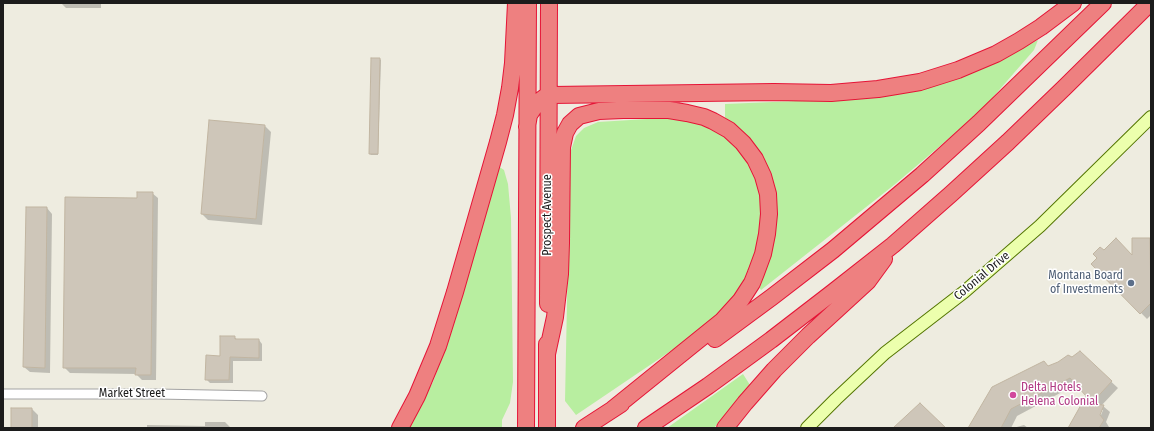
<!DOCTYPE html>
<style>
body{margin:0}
#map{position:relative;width:1154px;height:431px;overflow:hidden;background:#eeece0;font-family:"Fira Sans Condensed",sans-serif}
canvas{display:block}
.frame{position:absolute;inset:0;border:4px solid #1c1c1c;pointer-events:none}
</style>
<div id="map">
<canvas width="1154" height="431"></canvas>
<div class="frame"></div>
</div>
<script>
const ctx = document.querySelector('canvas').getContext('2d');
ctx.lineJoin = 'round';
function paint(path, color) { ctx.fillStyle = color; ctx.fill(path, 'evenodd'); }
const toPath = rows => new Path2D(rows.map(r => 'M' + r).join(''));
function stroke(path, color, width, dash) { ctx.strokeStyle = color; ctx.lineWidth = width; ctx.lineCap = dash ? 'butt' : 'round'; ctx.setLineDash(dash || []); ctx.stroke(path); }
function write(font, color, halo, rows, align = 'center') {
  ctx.font = font + ' "Fira Sans Condensed",sans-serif'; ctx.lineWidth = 3; ctx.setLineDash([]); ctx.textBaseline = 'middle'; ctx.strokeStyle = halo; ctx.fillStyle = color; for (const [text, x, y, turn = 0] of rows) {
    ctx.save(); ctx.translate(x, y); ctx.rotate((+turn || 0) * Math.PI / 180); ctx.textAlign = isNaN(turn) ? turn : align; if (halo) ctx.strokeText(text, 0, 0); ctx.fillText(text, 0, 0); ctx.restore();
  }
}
paint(toPath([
 [1038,40,1034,50,980,112,894,185,761,290,758,285,775,210,725,121,725,104,868,98,924,86,1016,51],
 [663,118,691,121,709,126,731,142,751,162,759,185,763,208,758,243,748,276,720,315,687,340,576,415,565,401,570,153,576,136,584,128,598,122],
 [498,166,504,170,508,184,511,218,513,382,510,403,502,420,502,428,407,428,433,382,455,321],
 [743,374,750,385,714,428,667,428]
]), '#b8eea0');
paint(toPath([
 [61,3,101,3,101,8,66,8],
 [380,59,381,60,378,155,371,155,370,154],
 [265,126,271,132,262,225,208,220,202,214],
 [152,193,158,198,156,380,142,380,136,374,70,373,64,367,138,199],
 [47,208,52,214,50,373,30,372,24,367],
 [1150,239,1151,241,1151,315,1147,319,1093,264,1104,252,1133,257],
 [234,337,238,340,259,340,262,344,262,361,233,361,233,383,210,383,206,379],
 [1080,353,1118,388,1101,406,1103,406,1110,412,1106,422,1109,427,1109,428,1069,428,1088,396,1077,384,1017,416,1011,428,969,428,1049,367,1072,358],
 [1101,410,1103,410,1099,420],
 [32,409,38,415,38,428,12,428],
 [205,422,225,422,231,428,147,428,147,425,205,426],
 [1024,425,1028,428,1013,428]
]), '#0003');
const building = toPath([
 [371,58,380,58,378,154,369,154,371,58],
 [209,120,265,125,256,219,201,214,209,120],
 [137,192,153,192,151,375,135,375,136,368,63,368,65,197,137,198,137,192],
 [26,207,47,207,45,368,23,367,26,207],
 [1116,238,1132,255,1132,238,1150,238,1151,303,1140,314,1091,264,1097,258,1093,254,1100,247,1104,250,1116,238],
 [220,336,235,336,235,339,259,339,259,358,230,357,229,380,205,380,206,355,220,356,220,336],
 [1080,351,1112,381,1091,404,1104,405,1100,415,1104,420,1099,428,1068,428,1086,396,1070,378,1011,409,1001,428,968,428,992,387,1044,361,1048,366,1058,362,1068,355,1072,357,1080,351],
 [920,403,946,428,893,428,920,403],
 [11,408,32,408,32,428,11,428,11,408]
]);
paint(building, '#cec6b9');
stroke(building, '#c1b5a1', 1);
const street = toPath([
 [3,394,157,394,262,396]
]);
const secondary = toPath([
 [807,428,836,399,885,353,964,292,1040,226,1151,117]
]);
const highway = toPath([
 [527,127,529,115,537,103,545,97,552,95,774,92,831,93,878,89,920,82,958,70,996,54,1019,41,1041,27,1073,3],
 [548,304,549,3],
 [715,339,772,297,833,250,922,175,979,123,1103,3],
 [547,354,555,317,560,274,561,243,562,147,565,133,570,124,579,116,599,111,623,110,669,110,687,113,704,117,713,121,729,130,743,143,755,159,763,176,768,194,769,214,767,234,763,254,756,273,752,283,741,300,722,321,613,409],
 [400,428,417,396,438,346,455,292,498,142,505,115,510,88,513,63,516,3],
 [526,428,528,3],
 [547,428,547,344],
 [584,428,621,404],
 [646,428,708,386,771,340,832,293,893,245,951,194,1008,142,1064,88,1150,3],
 [725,428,745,403,774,370,808,336,868,281,884,259]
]);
stroke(street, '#a3a3a3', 11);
stroke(secondary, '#537500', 14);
stroke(highway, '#e51436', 18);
stroke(street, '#fff', 9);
stroke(secondary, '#ecffad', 12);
stroke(highway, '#ee8080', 16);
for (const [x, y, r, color] of [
 [1131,283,4,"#5c6f8a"],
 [1013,395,4,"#d1479c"]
]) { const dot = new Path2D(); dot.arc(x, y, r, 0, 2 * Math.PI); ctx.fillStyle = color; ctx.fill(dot); stroke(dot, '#fff', 1.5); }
write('12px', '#1c1c1c', '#fff', [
 ["Prospect Avenue",548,215,-90],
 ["Colonial Drive",982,276,-40],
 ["Market Street",132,394]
]);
write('12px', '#4e5e75', '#fff', [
 ["Montana Board",1123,276],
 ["of Investments",1123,290]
], 'right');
write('12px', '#b23c85', '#fff', [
 ["Delta Hotels",1021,388],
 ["Helena Colonial",1021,402]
], 'left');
</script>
